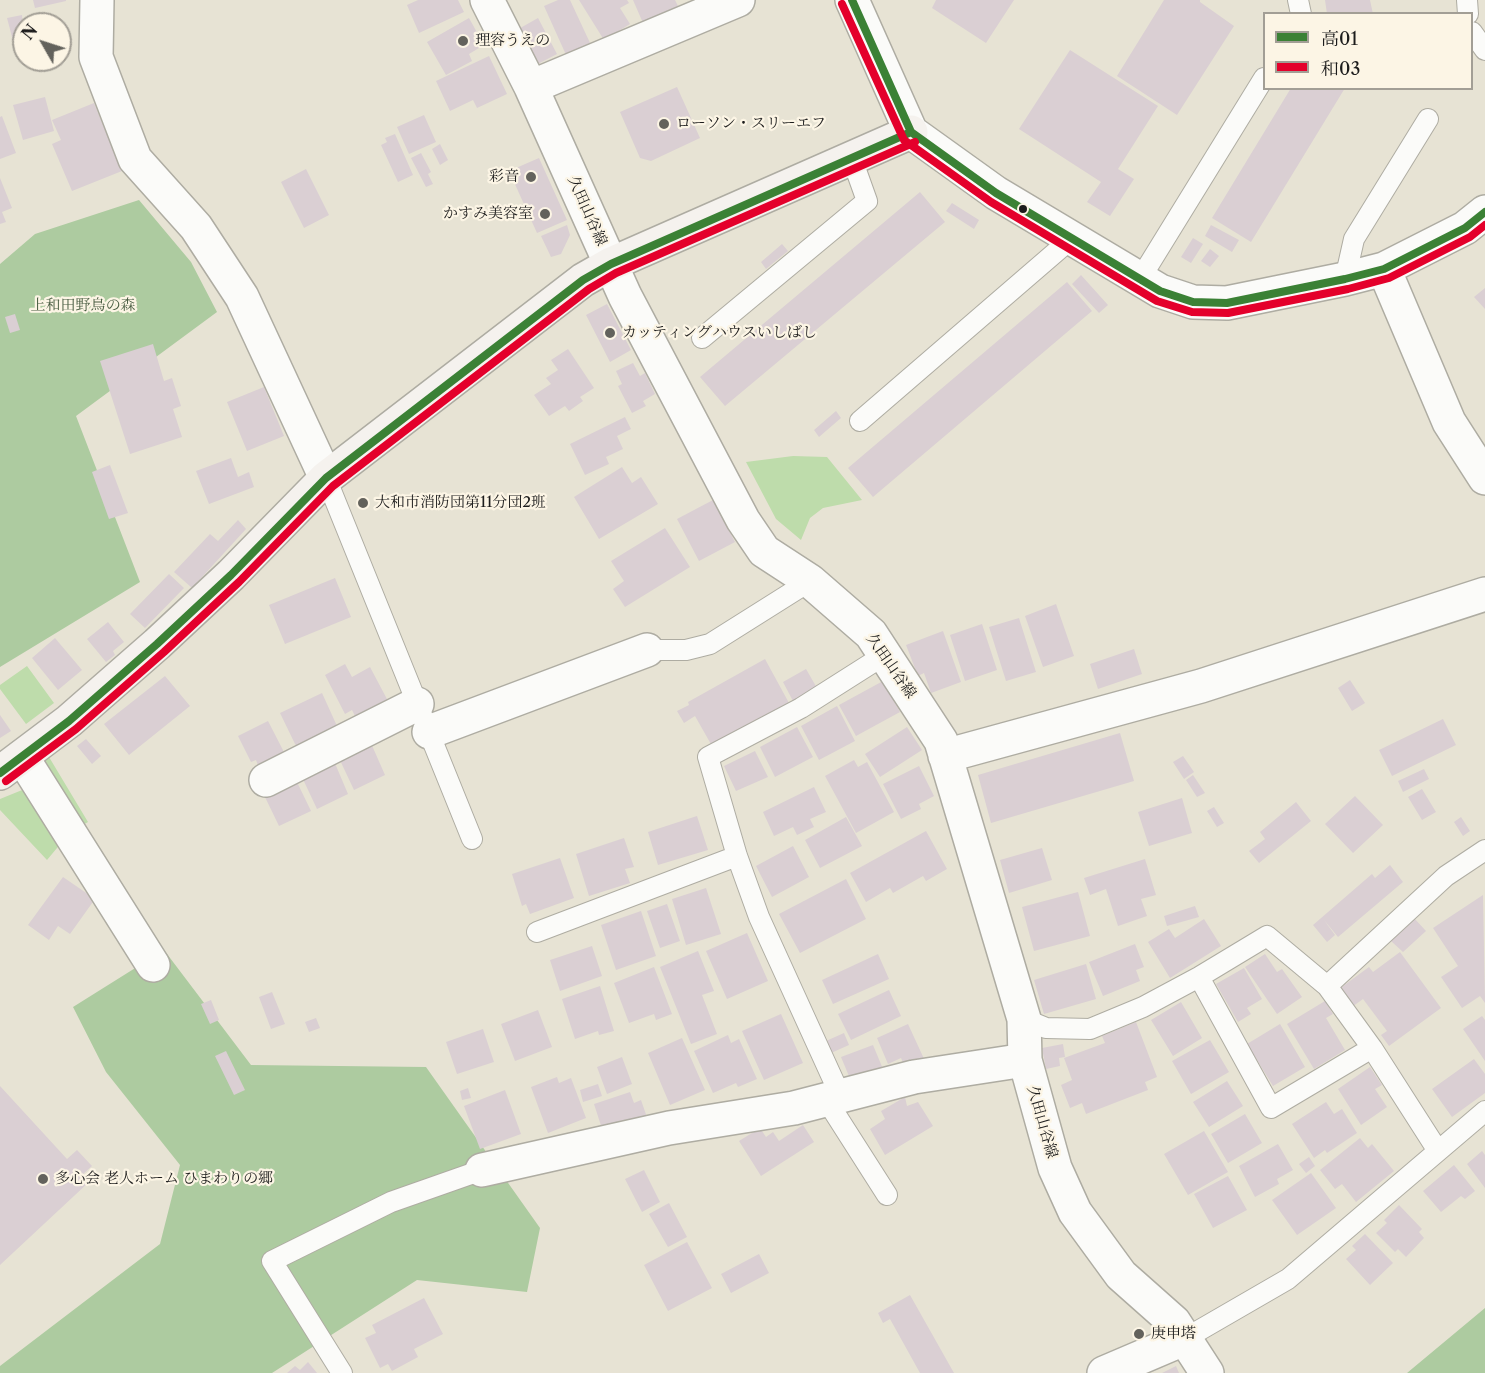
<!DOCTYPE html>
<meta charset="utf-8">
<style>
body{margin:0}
#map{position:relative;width:1485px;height:1373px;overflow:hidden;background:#e7e3d4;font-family:"Libre Caslon Text","Noto Serif JP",serif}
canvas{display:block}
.legend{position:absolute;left:1263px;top:12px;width:210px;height:78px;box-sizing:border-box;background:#fcf5e5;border:2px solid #a29e95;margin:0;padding:8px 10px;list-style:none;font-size:18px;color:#1c1c1c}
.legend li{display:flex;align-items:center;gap:12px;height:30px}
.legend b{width:30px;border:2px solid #a29e95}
.north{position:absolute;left:12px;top:12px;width:60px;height:60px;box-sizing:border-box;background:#fcf5e5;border:2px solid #a29e95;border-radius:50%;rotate:309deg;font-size:16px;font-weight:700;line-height:24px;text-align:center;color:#1c1c1c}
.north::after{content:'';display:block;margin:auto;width:21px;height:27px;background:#63625c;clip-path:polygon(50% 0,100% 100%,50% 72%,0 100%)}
</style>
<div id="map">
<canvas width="1485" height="1373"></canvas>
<ul class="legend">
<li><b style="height:8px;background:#3b8135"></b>高01</li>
<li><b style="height:8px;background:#e4002b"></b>和03</li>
</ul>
<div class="north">N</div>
</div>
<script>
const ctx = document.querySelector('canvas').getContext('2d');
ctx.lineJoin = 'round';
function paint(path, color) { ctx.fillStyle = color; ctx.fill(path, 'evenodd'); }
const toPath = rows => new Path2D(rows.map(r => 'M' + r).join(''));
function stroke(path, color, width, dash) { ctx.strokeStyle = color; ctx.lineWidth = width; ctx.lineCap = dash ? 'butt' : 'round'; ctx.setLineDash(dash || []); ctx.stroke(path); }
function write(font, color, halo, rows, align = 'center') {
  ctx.font = font + ' "Libre Caslon Text","Noto Serif JP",serif'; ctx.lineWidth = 4.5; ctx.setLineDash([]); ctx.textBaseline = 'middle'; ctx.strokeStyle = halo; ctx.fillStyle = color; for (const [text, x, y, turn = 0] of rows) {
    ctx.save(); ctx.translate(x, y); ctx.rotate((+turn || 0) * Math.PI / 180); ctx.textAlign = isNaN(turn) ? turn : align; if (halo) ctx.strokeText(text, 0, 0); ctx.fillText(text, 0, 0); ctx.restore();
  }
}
paint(toPath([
 [793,456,827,457,862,500,823,508,810,518,801,540,776,519,746,462],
 [27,666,54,703,26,724,0,689,0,685],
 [49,757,88,822,76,829,37,764],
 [32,786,62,842,47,860,0,810,0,799]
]), '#bedcab');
paint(toPath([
 [139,200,191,262,217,312,76,416,140,582,0,667,0,264,35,234],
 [164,950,251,1065,426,1067,540,1228,527,1292,417,1280,272,1373,0,1373,0,1366,160,1244,180,1165,106,1072,73,1007],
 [1485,1308,1485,1373,1407,1373]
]), '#adcba0');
paint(toPath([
 [33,0,66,0,66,1,35,8],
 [418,0,458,0,464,12,419,33,407,5],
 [558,0,570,0,591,45,567,57,544,6],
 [579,0,627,0,629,3,620,8,630,24,604,40],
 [633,0,675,0,679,8,643,23],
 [936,0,1014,0,986,43,932,8],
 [1164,0,1200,0,1200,2,1234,26,1177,115,1117,76],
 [1325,0,1370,0,1373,14,1327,14],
 [22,15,24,50,16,52,7,18],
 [469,18,484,45,469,54,472,61,446,75,427,42],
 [538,18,557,54,534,66,515,31],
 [1070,50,1158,106,1118,169,1134,179,1110,216,1087,202,1101,182,1019,129],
 [489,56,507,94,477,108,473,100,450,111,436,81],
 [677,87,700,138,651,161,640,158,620,112],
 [1291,88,1345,88,1251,242,1212,218],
 [45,97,54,131,23,140,13,105],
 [94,103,122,171,72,191,52,144,61,140,52,120],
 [424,115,436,142,409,154,397,127],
 [2,116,16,153,0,159,0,117],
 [395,134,413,175,398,182,381,145,387,142,385,138],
 [440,144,448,160,440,165,432,149],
 [421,153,431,172,428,174,433,184,426,187,411,158],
 [539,158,567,220,537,233,509,171],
 [306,169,329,215,304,228,281,182],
 [0,178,12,208,2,212,6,222,0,224],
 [920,192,945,222,725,406,700,377],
 [952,203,979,220,974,229,946,211],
 [567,225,570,235,561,254,551,257,541,236],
 [1211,225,1239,240,1232,252,1205,236],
 [1193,238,1203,244,1191,263,1181,257],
 [782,244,788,251,766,269,761,262],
 [1210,249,1219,256,1210,267,1201,261],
 [1081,275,1108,305,1099,313,1072,284],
 [1067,282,1092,311,873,497,848,468],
 [1485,288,1485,309,1474,297],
 [607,304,631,350,610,362,586,315],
 [15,314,20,330,10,333,5,317],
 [153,344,164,381,172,378,181,406,173,409,182,437,130,454,100,361],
 [568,349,594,388,580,397,583,401,569,411,565,406,549,416,534,395,551,384,546,378,558,370,551,360],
 [633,363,640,376,645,373,655,394,643,401,646,406,632,413,618,386,622,384,616,371],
 [264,387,284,436,247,451,227,402],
 [836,411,841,418,819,437,814,430],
 [625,417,631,429,617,436,623,449,606,457,609,464,585,475,570,444],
 [231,458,238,477,249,472,254,487,209,504,196,471],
 [110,465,128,513,109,519,92,472],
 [622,467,632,483,641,477,658,504,599,539,574,497],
 [713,500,735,542,699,561,677,519],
 [238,520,246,529,192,588,174,572,210,534,218,541],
 [665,528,690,567,625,607,613,589,624,581,611,561],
 [169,574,184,588,145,628,130,614],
 [335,578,351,617,285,644,269,605],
 [1056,604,1074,656,1043,667,1025,616],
 [1019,618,1036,672,1006,681,989,627],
 [108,622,124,642,113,651,115,655,106,662,87,639],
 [982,624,997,670,965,681,950,635],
 [943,631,961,682,931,693,924,673,918,676,906,645],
 [55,638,82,670,58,690,32,658],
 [1134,649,1142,674,1098,689,1090,664],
 [765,659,789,703,712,746,695,716,684,723,677,711,689,705,688,702],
 [345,664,352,677,370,667,388,701,356,718,352,710,345,714,325,675],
 [806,669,817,688,793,701,783,682],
 [165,676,190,706,129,755,104,724],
 [1350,680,1365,703,1352,711,1338,688],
 [883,681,900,712,856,736,839,705],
 [322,693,337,726,296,746,280,713],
 [837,706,855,741,819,760,801,726],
 [0,715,11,731,0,738],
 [1443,719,1456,745,1392,776,1379,750],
 [268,721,285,754,259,768,256,760,251,762,238,736],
 [797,727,813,757,775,777,760,747],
 [907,727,922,750,880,777,865,754],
 [1120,733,1134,781,991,823,978,775],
 [86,739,101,756,92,764,77,746],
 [370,741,385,775,354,790,338,756],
 [755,751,768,777,736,791,724,766],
 [1183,756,1194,772,1184,779,1173,762],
 [854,760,858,767,867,762,894,812,856,833,825,776],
 [334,761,348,794,317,809,301,775],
 [919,766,934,796,919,804,921,809,901,819,883,784],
 [1424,769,1429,779,1403,792,1398,781],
 [1193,775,1205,793,1197,797,1186,780],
 [296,780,311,811,279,826,264,795],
 [814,787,826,812,810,819,814,827,797,835,793,827,774,836,763,812],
 [1422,789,1436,812,1422,820,1408,797],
 [1355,796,1383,825,1353,853,1325,824],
 [1182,798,1192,833,1149,846,1138,812],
 [1296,802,1311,821,1259,863,1249,851,1265,839,1260,832],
 [1214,807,1224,823,1217,827,1207,811],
 [697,816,708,850,658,865,648,832],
 [846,817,862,846,820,868,805,840],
 [1461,817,1470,831,1463,836,1454,822],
 [926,831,947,869,926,881,923,876,893,893,890,888,866,902,850,873],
 [624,838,634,867,625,869,630,883,589,896,576,854],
 [793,846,809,877,772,897,756,866],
 [1042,848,1052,880,1009,893,1000,860],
 [560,858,574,898,530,914,526,904,522,906,512,874],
 [1145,859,1156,895,1141,899,1147,916,1118,926,1106,889,1090,895,1084,878],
 [1390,865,1403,882,1338,937,1324,920,1335,935,1327,942,1313,925,1372,874,1375,878],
 [63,877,95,899,70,934,58,926,49,940,28,925],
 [846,879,866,919,800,953,779,914],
 [706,888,721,934,686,945,672,899],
 [1078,892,1090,936,1034,951,1022,907],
 [1483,895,1485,1003,1480,996,1462,1008,1441,977,1458,966,1433,928],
 [667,904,680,941,660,948,647,911],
 [1195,906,1199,917,1167,926,1164,916],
 [641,911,656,956,616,970,601,925],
 [1414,918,1426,931,1403,952,1391,941],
 [1204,919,1221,946,1170,978,1148,942,1169,929,1175,938],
 [747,933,768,981,727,999,706,951],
 [1135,944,1144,967,1136,970,1140,981,1103,996,1089,962],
 [592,946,602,976,560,991,550,960],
 [698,951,714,991,702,995,717,1034,691,1044,660,967],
 [1400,952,1441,1008,1389,1046,1381,1035,1387,1031,1363,999,1352,1007,1339,989,1369,967,1373,972],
 [878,954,889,979,833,1004,822,980],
 [1265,954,1277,972,1282,969,1302,997,1277,1014,1245,967],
 [1086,964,1096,999,1044,1014,1034,980],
 [654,967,672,1014,656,1020,654,1014,629,1023,614,983],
 [1244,968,1262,999,1247,1008,1251,1014,1238,1022,1216,984],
 [600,986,614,1031,599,1035,598,1031,575,1039,562,999],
 [889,990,901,1016,851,1040,838,1014],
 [272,992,285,1024,271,1029,259,997],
 [211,1000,219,1020,210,1024,201,1004],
 [1325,1001,1333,1014,1326,1018,1345,1050,1314,1069,1287,1024],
 [1181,1002,1202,1038,1173,1056,1151,1020],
 [538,1010,552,1047,515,1061,501,1024],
 [781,1014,803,1063,764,1080,742,1031],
 [1482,1016,1485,1020,1485,1061,1463,1029],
 [316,1018,320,1028,309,1032,305,1022],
 [1136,1022,1157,1077,1145,1082,1148,1090,1086,1114,1082,1103,1070,1108,1061,1085,1072,1080,1064,1058,1105,1043,1102,1036],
 [908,1024,925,1061,906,1069,901,1058,888,1064,877,1038],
 [1280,1024,1305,1067,1273,1086,1247,1044],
 [483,1029,494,1062,457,1074,446,1042],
 [844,1033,849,1045,831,1053,826,1041],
 [728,1035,731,1043,739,1039,757,1079,738,1087,736,1083,713,1093,694,1051],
 [682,1038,705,1090,670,1105,648,1053],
 [1210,1040,1229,1072,1191,1094,1172,1061],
 [1063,1044,1065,1057,1059,1058,1060,1066,1046,1069,1042,1048],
 [873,1045,883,1069,851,1081,841,1057],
 [226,1051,245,1090,234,1095,215,1056],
 [622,1057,632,1084,607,1094,597,1067],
 [1474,1059,1485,1074,1485,1093,1452,1117,1432,1089],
 [1370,1067,1382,1085,1375,1089,1387,1107,1361,1125,1338,1089],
 [557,1077,559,1083,571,1078,586,1118,548,1133,531,1087],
 [1227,1081,1243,1106,1209,1127,1193,1102],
 [598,1084,602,1096,583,1102,580,1090],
 [0,1086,67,1159,77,1150,92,1166,82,1175,89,1182,0,1265],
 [468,1088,471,1098,462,1100,460,1091],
 [505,1090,521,1134,480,1149,464,1106],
 [630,1092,634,1103,641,1100,649,1123,605,1138,594,1104],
 [905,1097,907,1106,918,1102,933,1126,885,1155,870,1129,885,1119,881,1111],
 [1326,1102,1334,1114,1342,1109,1357,1133,1327,1153,1325,1150,1314,1158,1292,1124],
 [1245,1114,1262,1143,1228,1163,1211,1134],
 [803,1125,814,1142,761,1176,739,1141,760,1128,766,1137,773,1132,779,1141],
 [1204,1131,1228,1172,1188,1195,1164,1154],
 [1360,1138,1368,1148,1372,1144,1394,1171,1356,1202,1342,1184,1335,1189,1320,1170],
 [1278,1144,1293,1170,1277,1179,1279,1184,1255,1197,1239,1166],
 [1482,1151,1485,1155,1485,1188,1467,1164],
 [1309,1157,1315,1166,1306,1173,1299,1164],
 [1454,1165,1475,1191,1465,1199,1461,1196,1441,1212,1423,1191],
 [644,1170,660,1202,642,1212,625,1179],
 [1311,1173,1336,1208,1297,1235,1272,1200],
 [1228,1176,1247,1210,1213,1228,1194,1194],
 [669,1203,687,1237,668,1247,649,1214],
 [1399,1205,1422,1229,1419,1232,1424,1238,1406,1257,1398,1249,1395,1252,1376,1233,1387,1223,1384,1220],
 [1365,1234,1393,1263,1370,1285,1346,1259,1356,1250,1352,1246],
 [687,1242,712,1288,668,1311,644,1265],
 [759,1254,769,1273,731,1293,721,1274],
 [910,1295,954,1373,920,1373,890,1319,883,1323,878,1313],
 [424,1298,443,1334,414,1349,418,1357,392,1371,388,1364,380,1368,365,1338,376,1333,372,1325],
 [308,1362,317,1373,287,1373,295,1366,300,1370],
 [1176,1366,1179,1373,1162,1373]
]), '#dacfd3');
const lane = toPath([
 [1298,0,1301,14],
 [1467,0,1468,14],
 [1472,32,1485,50],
 [1140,279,1264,78],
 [1345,279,1354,239,1428,119],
 [702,338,867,201,852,159],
 [860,421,1071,239],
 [326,478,472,839],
 [647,650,686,650,710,644,810,581],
 [537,932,737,856],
 [1199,977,1271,1108,1372,1048],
 [1327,986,1446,876,1485,850],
 [1024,1019,1046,1028,1090,1029,1143,1007,1199,977,1267,936,1327,986,1372,1048,1438,1151],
 [841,1097,759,917,737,856,708,757,801,708,886,654],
 [827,1101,887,1195],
 [1186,1338,1288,1279,1485,1111],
 [342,1373,272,1261,391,1202,482,1170]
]);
const street = toPath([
 [97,0,96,57,135,159,196,227,242,297,326,478],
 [487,0,531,87,625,296,743,520,764,551,810,581,871,634,941,741,1024,1019,1025,1060,1055,1168,1075,1212,1121,1275,1174,1322,1207,1373],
 [852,0,911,132,996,193,1160,291,1193,302,1227,303,1345,279,1384,269,1465,228,1485,212],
 [531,87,738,0],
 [1384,269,1449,422,1485,478],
 [429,732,647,650],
 [945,756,1201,686,1485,594],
 [22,757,153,965],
 [266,780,417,704],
 [482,1170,669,1128,794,1108,914,1077,1025,1060],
 [1104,1373,1186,1338]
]);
const secondary = toPath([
 [0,773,69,721,157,644,231,575,326,478,583,280,611,264,911,132]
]);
stroke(lane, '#aeaca2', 22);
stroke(street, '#aeaca2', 36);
stroke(secondary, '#aeaca2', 36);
stroke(lane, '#fbfbf9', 20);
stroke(street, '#fbfbf9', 33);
stroke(secondary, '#f5f2ee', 33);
stroke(toPath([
 [852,0,911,132,996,193,1160,291,1193,302,1227,303,1345,279,1384,269,1465,228,1485,212],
 [0,773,69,721,157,644,231,575,326,478,583,280,611,264,911,132]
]), '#3b8135', 8);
stroke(toPath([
 [842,4,904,140,991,202,1157,301,1192,312,1228,313,1348,289,1389,278,1470,237,1485,225],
 [6,781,76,729,164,652,239,582,333,486,589,289,616,273,915,142]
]), '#e4002b', 8);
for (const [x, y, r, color] of [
 [463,41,6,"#63625c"],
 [664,124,6,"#63625c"],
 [531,177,6,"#63625c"],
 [1023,209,5,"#1c1c1c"],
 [545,214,6,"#63625c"],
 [610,333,6,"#63625c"],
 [363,503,6,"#63625c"],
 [43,1179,6,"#63625c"],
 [1139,1334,6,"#63625c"]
]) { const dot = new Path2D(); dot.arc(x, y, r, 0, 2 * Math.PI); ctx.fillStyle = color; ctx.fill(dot); stroke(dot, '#fcf5e5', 2); }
write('15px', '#1c1c1c', '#fcf5e5', [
 ["理容うえの",475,41],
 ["ローソン・スリーエフ",676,124],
 ["彩音",519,177,"right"],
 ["かすみ美容室",533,214,"right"],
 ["カッティングハウスいしばし",622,333],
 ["大和市消防団第11分団2班",375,503],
 ["多心会 老人ホーム ひまわりの郷",55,1179],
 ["庚申塔",1151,1334]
], 'left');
write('15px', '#1c1c1c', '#fcf5e5', [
 ["久田山谷線",587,211,66],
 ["久田山谷線",891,666,55],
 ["久田山谷線",1042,1122,74]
]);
write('15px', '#495d42', '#fcf5e5', [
 ["上和田野鳥の森",83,306]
]);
</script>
